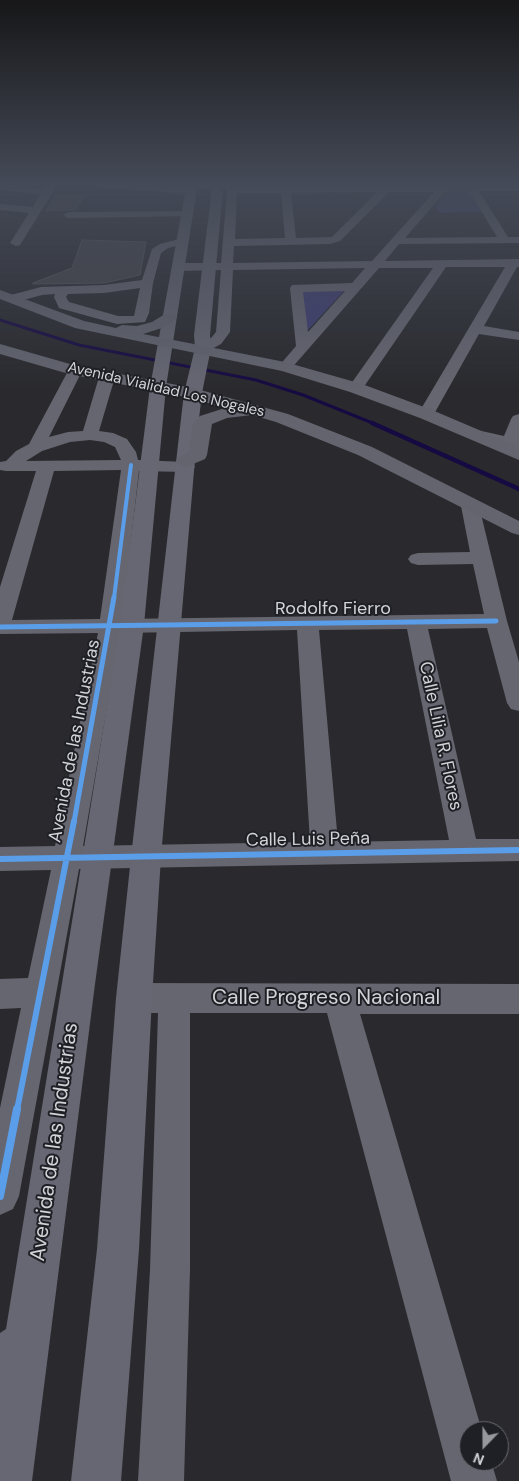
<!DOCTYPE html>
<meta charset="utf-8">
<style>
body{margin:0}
#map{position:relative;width:519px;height:1481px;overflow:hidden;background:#2a2a2e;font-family:"DM Sans",sans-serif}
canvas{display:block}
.north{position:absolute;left:459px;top:1421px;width:50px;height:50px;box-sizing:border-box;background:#1f1f26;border:1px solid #67676d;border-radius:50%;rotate:202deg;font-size:14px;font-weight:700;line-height:20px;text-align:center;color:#d2d3d7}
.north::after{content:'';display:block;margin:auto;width:18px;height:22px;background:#97989c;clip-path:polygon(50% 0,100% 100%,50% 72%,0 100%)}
</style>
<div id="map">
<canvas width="519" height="1481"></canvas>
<div class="north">N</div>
</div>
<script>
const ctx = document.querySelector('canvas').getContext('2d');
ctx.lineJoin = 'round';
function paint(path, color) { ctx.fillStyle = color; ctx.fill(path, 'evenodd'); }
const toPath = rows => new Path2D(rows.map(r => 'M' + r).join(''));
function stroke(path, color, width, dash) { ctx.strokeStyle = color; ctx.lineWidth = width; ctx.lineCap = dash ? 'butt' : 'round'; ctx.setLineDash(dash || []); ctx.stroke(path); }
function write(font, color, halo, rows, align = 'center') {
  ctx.font = font + ' "DM Sans",sans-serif'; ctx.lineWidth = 4; ctx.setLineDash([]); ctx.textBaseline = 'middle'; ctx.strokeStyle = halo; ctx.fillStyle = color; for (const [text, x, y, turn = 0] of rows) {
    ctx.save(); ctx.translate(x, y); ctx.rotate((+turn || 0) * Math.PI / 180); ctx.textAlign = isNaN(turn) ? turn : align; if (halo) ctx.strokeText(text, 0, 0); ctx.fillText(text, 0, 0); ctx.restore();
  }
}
paint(toPath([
 [470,189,484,212,440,213,435,206,448,190],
 [302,290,345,290,307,331]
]), '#3f3d72');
stroke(toPath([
 [0,320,79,345,256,380,303,395,375,424]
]), '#160a42', 3);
stroke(toPath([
 [372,423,519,489]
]), '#160a42', 4.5);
const building = toPath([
 [55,196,84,196,76,210,46,211,55,196],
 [82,240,146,242,140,275,104,283,33,284,33,283,72,268,82,240]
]);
paint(building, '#424245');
stroke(building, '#545458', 1);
paint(toPath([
 [0,184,44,189,48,184,58,184,20,245,16,246,10,243,29,213,0,210,0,204,33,207,40,194,0,190,0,184],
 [89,184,131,184,191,188,196,191,191,194,94,187,89,184],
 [217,184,228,184,234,187,519,185,519,191,479,191,508,237,519,237,519,243,399,244,385,261,519,259,519,267,517,267,484,326,519,332,519,340,479,334,434,414,432,417,426,419,420,417,418,414,505,267,446,267,361,391,356,393,351,391,348,388,433,268,379,268,290,370,285,371,280,370,278,367,296,346,290,288,292,285,352,283,365,268,233,270,230,332,221,344,208,351,198,351,196,348,198,345,211,338,216,332,221,270,178,271,172,267,178,263,221,263,227,191,217,184],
 [469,191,497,237,405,238,445,192,469,191],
 [377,192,332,237,296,238,291,193,377,192],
 [389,192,434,192,372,261,233,263,234,246,330,244,340,241,389,192],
 [237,193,281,193,285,238,235,239,237,193],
 [345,291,308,332,303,292,345,291],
 [187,211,191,212,192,214,191,216,68,218,63,215,68,212,187,211],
 [183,238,189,241,187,243,168,248,161,253,153,283,149,313,145,322,117,324,59,308,54,297,55,294,42,295,12,303,5,299,7,296,41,287,104,285,142,280,152,249,160,244,183,238],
 [140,288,134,316,118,316,69,302,66,297,68,294,104,293,140,288],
 [75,367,80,368,82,371,49,437,68,432,83,431,99,377,102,374,107,372,112,374,115,377,99,431,113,433,127,439,136,452,138,460,186,462,192,463,195,467,192,471,186,472,139,471,122,619,484,614,473,564,418,565,411,563,408,559,411,555,418,553,470,552,461,506,463,502,470,500,477,502,479,506,507,621,519,662,519,711,511,709,507,703,487,628,428,629,476,839,519,839,519,861,79,869,19,1196,13,1209,0,1215,0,1108,21,1008,0,1009,0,979,28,978,51,870,0,871,0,847,55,846,98,633,0,634,0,587,36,471,6,471,0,470,0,462,6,461,16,451,29,444,68,371,70,368,75,367],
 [90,440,104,442,115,447,121,460,26,461,42,451,70,442,90,440],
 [121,470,100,619,12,620,54,471,121,470],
 [407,629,449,840,338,842,319,630,407,629],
 [297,630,310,842,83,846,120,633,297,630],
 [519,414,519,450,471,439,469,435,471,431,477,430,504,436,511,419,513,416,519,414],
 [134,983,519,984,519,1014,360,1014,482,1431,469,1431,469,1461,491,1461,497,1481,451,1481,327,1013,190,1013,190,1270,184,1481,138,1481,150,1270,158,1013,134,1013,123,1009,118,998,123,987,134,983]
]), '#666670');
paint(toPath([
 [134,184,476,184,471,187,223,188,210,335,211,348,202,393,197,436,161,857,152,998,139,1249,121,1481,71,1481,97,1249,116,998,131,857,179,436,184,393,195,348,194,335,212,188,197,188,166,387,144,625,95,984,32,1481,0,1481,0,1333,6,1329,120,625,150,387,186,188,139,187,134,184]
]), '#666772');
paint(toPath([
 [0,290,84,321,116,328,122,325,137,326,152,322,165,314,175,314,177,317,175,320,162,328,143,334,285,362,362,384,432,410,519,447,519,460,420,418,350,392,282,371,75,328,0,299,0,290],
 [0,344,77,366,193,388,288,414,372,447,519,521,519,535,512,533,358,455,276,422,252,415,227,418,212,424,207,455,205,459,186,467,179,465,176,461,179,457,189,452,193,424,196,420,200,416,225,408,191,398,69,374,0,354,0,344]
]), '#63646e');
stroke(toPath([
 [114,598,131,465]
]), '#5a9eea', 4);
stroke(toPath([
 [0,627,496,621],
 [74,822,114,597]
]), '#5a9eea', 5);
stroke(toPath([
 [0,859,519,850],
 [17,1110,74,821]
]), '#5a9eea', 6);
stroke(toPath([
 [0,1196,17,1109]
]), '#5a9eea', 8);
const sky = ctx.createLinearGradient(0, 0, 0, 391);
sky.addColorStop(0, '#171719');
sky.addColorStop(0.47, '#444a57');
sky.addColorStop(1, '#444a5700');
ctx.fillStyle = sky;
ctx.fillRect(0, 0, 519, 391);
write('15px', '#d2d3d7', '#1f1f26', [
 ["Avenida Vialidad Los Nogales",166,390,13]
]);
write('18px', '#d2d3d7', '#1f1f26', [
 ["Rodolfo Fierro",333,609],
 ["Calle Lilia R. Flores",440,736,78],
 ["Avenida de las Industrias",75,741,-79],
 ["Calle Luis Peña",308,840,-1]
]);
write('21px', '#d2d3d7', '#1f1f26', [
 ["Calle Progreso Nacional",326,998],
 ["Avenida de las Industrias",55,1142,-82]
]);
</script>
